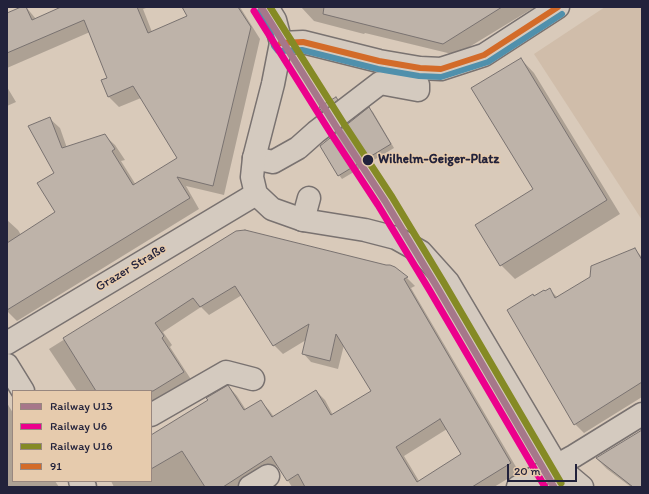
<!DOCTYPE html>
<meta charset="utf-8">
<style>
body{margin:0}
#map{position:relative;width:649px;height:494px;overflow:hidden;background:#d9caba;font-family:Itim,sans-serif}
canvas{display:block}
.frame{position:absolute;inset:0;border:8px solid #22223b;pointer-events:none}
.legend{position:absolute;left:12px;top:390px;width:140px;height:92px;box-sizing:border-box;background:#e6cbad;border:1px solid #98877f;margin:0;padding:5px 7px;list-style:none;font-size:12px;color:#22223b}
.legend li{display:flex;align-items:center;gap:8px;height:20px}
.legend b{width:20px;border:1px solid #98877f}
.scale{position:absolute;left:507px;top:464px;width:70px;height:18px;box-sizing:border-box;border:2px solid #22223b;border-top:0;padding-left:5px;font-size:12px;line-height:14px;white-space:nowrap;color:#22223b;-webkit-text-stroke:3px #e6cbad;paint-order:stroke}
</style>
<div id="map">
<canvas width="649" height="494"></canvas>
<div class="frame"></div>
<ul class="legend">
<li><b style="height:5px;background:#a6778a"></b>Railway U13</li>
<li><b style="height:5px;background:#ec008c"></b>Railway U6</li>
<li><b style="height:5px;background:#858a25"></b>Railway U16</li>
<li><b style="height:5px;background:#d36b29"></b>91</li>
</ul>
<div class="scale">20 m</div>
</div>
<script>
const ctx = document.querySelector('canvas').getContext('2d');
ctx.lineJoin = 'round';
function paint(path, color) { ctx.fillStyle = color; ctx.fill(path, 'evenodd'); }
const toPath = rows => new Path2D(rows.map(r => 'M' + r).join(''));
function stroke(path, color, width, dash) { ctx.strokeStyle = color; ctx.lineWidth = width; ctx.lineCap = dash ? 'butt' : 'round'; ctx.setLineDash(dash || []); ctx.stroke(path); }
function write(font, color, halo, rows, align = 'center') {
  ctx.font = font + ' Itim,sans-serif'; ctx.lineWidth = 3; ctx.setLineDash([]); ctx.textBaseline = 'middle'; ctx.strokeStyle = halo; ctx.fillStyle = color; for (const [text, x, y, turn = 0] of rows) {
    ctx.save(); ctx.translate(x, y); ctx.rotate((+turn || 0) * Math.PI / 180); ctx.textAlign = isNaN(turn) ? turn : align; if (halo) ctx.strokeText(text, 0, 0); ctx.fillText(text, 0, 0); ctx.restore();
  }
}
paint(toPath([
 [605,7,642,7,642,220,534,54]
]), '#d0bdaa');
paint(toPath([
 [23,7,26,7,36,19,63,7,149,7,143,9,152,32,211,7,240,7,260,39,224,195,186,186,199,209,17,321,7,311,7,220,18,230,21,235,57,212,55,173,49,118,60,128,67,148,104,135,115,145,125,160,121,161,136,185,178,159,141,98,119,107,108,96,108,78,90,32,7,68,7,14],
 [301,7,535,7,456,55,365,33,364,34,314,21],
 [521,59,534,73,620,214,515,279,501,265,534,190],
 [7,87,16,102,7,106],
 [336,98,340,102,326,115,323,111],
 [369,108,373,112,394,148,342,179,339,175],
 [236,232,395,268,407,278,415,286,411,288,519,472,494,487,292,487,278,465,244,487,114,487,111,481,151,481,151,436,229,387,237,396,246,410,260,401,269,410,274,417,316,391,325,400,333,415,372,392,344,345,338,369,311,362,303,353,306,340,283,354,274,345,242,295,209,315,201,307,163,332,172,345,170,347,192,381,151,406,151,391,77,391,49,349],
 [447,429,463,455,419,481,404,456],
 [634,249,642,257,642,397,584,433,575,424,534,297,550,290,558,298],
 [7,403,13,413,13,481,55,481,59,487,7,487],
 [642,431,642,487,631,487,607,469,597,459]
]), '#0003');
const building = toPath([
 [21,7,26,7,32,20,61,7,137,7,148,33,187,16,182,7,238,7,251,27,213,186,177,177,190,198,7,310,7,243,55,212,37,183,54,173,28,126,50,117,62,148,105,134,115,149,112,151,133,185,177,158,133,86,108,97,101,80,107,78,84,20,7,53,7,13,21,7],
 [324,7,502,7,443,44,323,14,324,7],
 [521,58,607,200,500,266,475,225,533,189,471,88,521,58],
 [336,97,338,100,322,112,319,107,336,97],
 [369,107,391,144,338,176,320,146,369,107],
 [245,230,386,265,390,265,395,267,408,277,404,279,511,463,472,487,305,487,298,474,287,481,271,456,223,487,205,487,182,451,151,469,151,435,208,400,206,398,228,385,244,410,261,400,272,417,316,390,331,415,371,391,336,334,330,361,302,354,309,324,273,346,235,286,200,307,193,298,155,323,164,336,162,338,184,372,153,391,96,391,63,338,236,231,245,230],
 [440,419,461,454,417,482,396,447,440,419],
 [635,248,642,260,642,382,574,425,507,310,533,294,534,296,544,290,545,291,550,288,555,298,590,277,591,266,635,248],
 [642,430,642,487,633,487,596,458,642,430]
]);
paint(building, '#beb3a9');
stroke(building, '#797270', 1);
const minor = toPath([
 [281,43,303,42,379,61,420,68,441,69,484,55,558,7],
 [254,158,273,162,298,148,316,132,380,83,418,90,418,85],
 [303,220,309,198],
 [7,343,256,194],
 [7,365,23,391],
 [151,415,226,372,253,379],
 [80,481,85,487],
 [250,487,268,476],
 [518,487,574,456,642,414]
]);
const major = toPath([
 [267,7,275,20,281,43,273,84,254,158,252,177,256,194,272,209,303,220,365,230,396,238,421,252,448,282,557,466,582,487]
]);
stroke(minor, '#797270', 25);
stroke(major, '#797270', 25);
stroke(minor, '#d4cabf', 22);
stroke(major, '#d4cabf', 22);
stroke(toPath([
 [281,43,303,42,379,61,420,68,441,69,484,55,558,7]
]), '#d36b29', 6);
stroke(toPath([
 [260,11,268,23,274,46,278,51,302,50,378,69,419,76,441,77,488,62,562,14]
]), '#5090ac', 6);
stroke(toPath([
 [261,7,337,128,385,201,437,287,554,487]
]), '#a6778a', 7);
stroke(toPath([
 [254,11,330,132,378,205,430,291,545,487]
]), '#ec008c', 7);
stroke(toPath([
 [270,7,344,124,392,197,444,283,561,483]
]), '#858a25', 7);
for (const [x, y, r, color] of [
 [368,160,6,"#22223b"]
]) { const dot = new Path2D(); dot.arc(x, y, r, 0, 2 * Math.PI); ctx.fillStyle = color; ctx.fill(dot); stroke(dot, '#e6cbad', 1.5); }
write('bold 13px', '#22223b', '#e6cbad', [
 ["Wilhelm-Geiger-Platz",378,160]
], 'left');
write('13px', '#22223b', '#e6cbad', [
 ["Grazer Straße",131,268,-31]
]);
</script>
